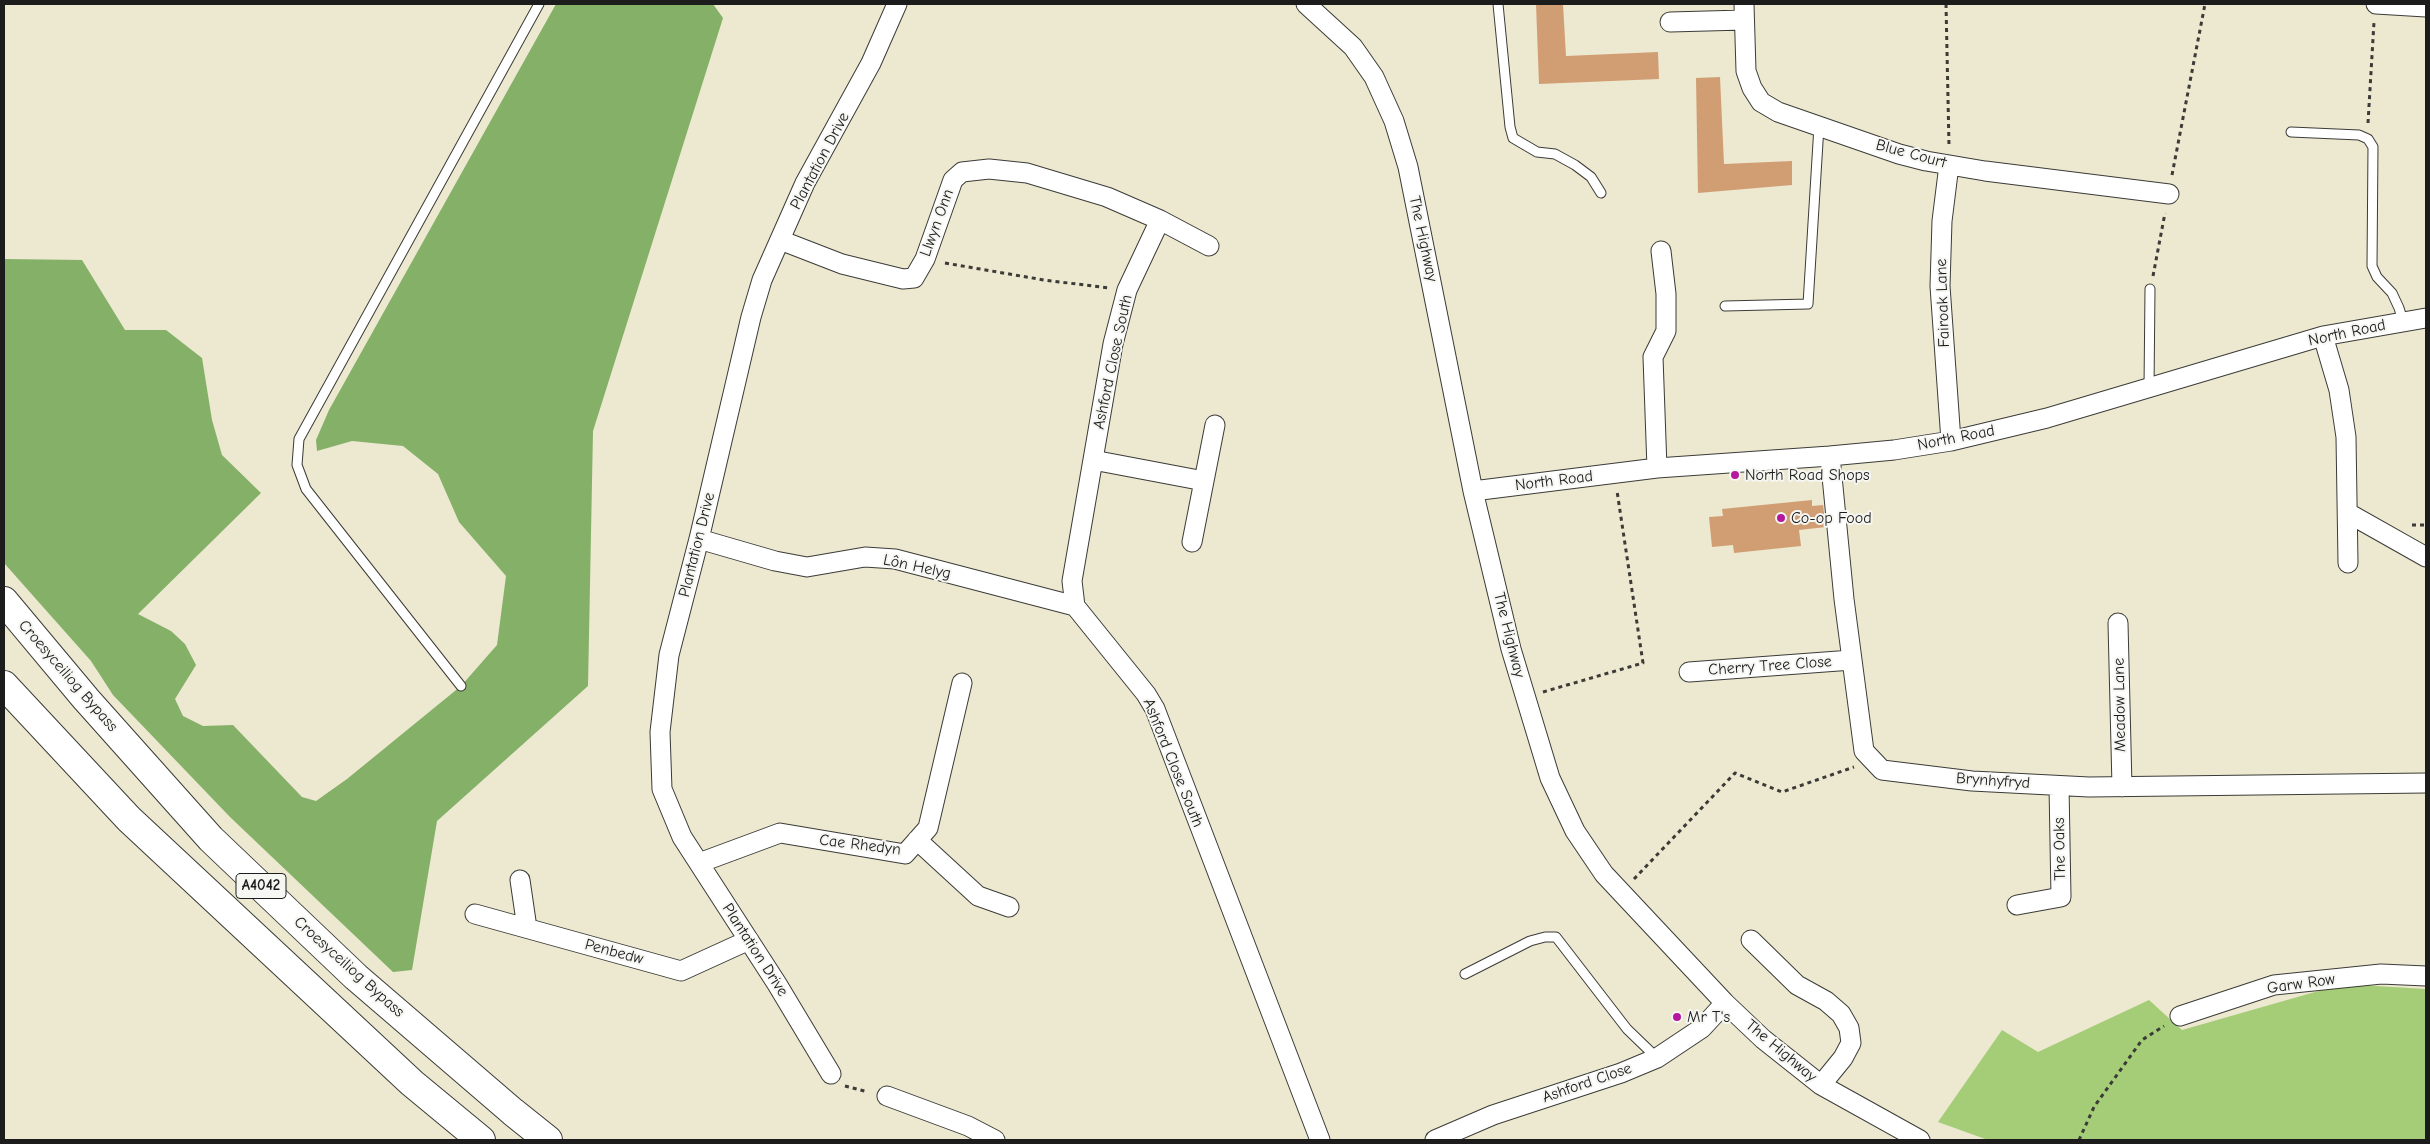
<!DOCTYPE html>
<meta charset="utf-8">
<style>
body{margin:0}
#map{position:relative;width:2430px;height:1144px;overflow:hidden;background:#ede8d0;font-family:"Comic Neue",sans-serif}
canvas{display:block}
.frame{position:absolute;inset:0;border:5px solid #1c1c1c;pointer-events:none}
</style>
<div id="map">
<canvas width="2430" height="1144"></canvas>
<div class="frame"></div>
</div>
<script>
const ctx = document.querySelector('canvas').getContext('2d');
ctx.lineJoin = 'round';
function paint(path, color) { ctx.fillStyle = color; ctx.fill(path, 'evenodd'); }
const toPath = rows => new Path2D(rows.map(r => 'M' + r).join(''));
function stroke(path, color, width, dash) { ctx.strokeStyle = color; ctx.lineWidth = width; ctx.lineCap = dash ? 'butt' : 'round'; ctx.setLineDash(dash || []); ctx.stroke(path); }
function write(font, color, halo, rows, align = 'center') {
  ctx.font = font + ' "Comic Neue",sans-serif'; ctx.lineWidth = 4; ctx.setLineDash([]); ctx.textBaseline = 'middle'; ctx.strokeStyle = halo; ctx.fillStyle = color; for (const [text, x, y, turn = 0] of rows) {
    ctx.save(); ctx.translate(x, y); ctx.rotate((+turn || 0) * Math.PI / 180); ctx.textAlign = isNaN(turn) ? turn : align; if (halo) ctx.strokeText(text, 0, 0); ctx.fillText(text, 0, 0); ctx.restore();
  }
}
paint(toPath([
 [2343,984,2426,989,2426,1140,1988,1140,1938,1122,2002,1030,2038,1052,2149,1000,2182,1030]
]), '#a5cc77');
paint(toPath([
 [556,4,713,4,723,18,593,431,588,686,437,821,412,970,393,972,230,817,113,695,91,661,4,563,4,259,82,260,125,330,166,330,202,358,212,420,222,455,261,493,138,614,171,631,185,644,196,665,175,699,183,716,203,726,233,725,302,797,316,801,347,779,461,686,497,645,506,576,459,522,438,474,403,446,352,441,317,451,316,440,329,410]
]), '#84b068');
paint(toPath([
 [1536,4,1563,4,1566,56,1658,52,1659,79,1539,84],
 [1720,77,1724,164,1792,161,1792,185,1698,193,1696,78],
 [1812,500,1812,506,1823,505,1826,527,1799,530,1801,546,1734,553,1733,545,1712,547,1709,517,1723,516,1722,509]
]), '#d19e74');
const service = toPath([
 [1498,4,1510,127,1513,138,1537,152,1555,154,1575,165,1591,177,1601,193],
 [2291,132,2359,135,2368,139,2373,147,2372,266,2377,277,2392,293,2399,308,2403,321],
 [1725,306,1808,304,1819,126],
 [2149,388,2150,289],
 [461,686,306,489,297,465,299,439,539,4],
 [1465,974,1530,941,1545,937,1556,937,1627,1029,1657,1058]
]);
const minor = toPath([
 [1306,4,1353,47,1374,77,1394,121,1408,167,1473,491,1511,649,1550,778,1575,831,1604,874,1725,1003,1763,1039,1821,1085,1920,1140],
 [1744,4,1746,71,1752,88,1761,102,1778,112,1899,154,1926,161,1985,171,2169,194],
 [2376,4,2426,7],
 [1670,22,1744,20],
 [1949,165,1942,221,1940,286,1951,441],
 [1160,220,1127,290,1113,344,1072,581,1075,606,1146,694,1155,709,1320,1140],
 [780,240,842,264,903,279,914,278,925,259,953,180,962,172,989,169,1027,173,1107,197,1160,220,1209,246],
 [2323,336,2339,390,2346,437,2348,563],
 [1830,456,1844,599,1864,751,1882,770,1972,781,2089,787,2426,783],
 [1093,460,1204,481],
 [1657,468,1653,357,1666,331,1666,294,1661,251],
 [1473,491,1657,468,1830,456,1894,450,1951,441,2047,418,2323,336,2426,318],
 [2348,513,2426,557],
 [699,539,775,561,807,567,865,557,895,559,1075,606],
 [1192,542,1215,425],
 [2118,623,2122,787],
 [1689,672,1852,660],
 [917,840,978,896,1009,907],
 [699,863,780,833,905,854,928,828,962,683],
 [520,880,527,928],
 [2017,905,2061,897,2059,786],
 [475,914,681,971,749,940],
 [1751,940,1797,985,1826,1001,1841,1014,1849,1028,1851,1043,1843,1058,1821,1085],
 [2180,1016,2274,985,2381,974,2426,976],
 [831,1074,777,984,682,837,662,789,660,732,669,655,699,539,751,317,762,280,805,183,871,63,897,4],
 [887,1096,968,1126,995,1140],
 [1435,1140,1493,1115,1621,1073,1657,1058,1702,1028,1725,1003]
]);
const trunk = toPath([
 [4,601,86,699,211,839,356,977,513,1112,548,1140],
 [4,685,129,819,412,1083,481,1140]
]);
stroke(service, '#3b3b37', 11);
stroke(minor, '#3b3b37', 21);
stroke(trunk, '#3b3b37', 30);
stroke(toPath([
 [1946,4,1949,146],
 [2368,123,2374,22],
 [2172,175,2205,4],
 [945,263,1044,280,1109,288],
 [2153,276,2165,213],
 [2412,525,2426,525],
 [1543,692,1643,663,1617,491],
 [1634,879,1735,773,1782,792,1854,767],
 [845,1086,868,1092],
 [2079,1140,2094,1107,2142,1040,2164,1026]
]), '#3b3b37', 3, [4, 4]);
stroke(service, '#fff', 9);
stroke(minor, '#fff', 19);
stroke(trunk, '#fff', 28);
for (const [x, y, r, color] of [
 [1735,475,5,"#b5179e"],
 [1781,518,5,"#b5179e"],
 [1677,1017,5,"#b5179e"]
]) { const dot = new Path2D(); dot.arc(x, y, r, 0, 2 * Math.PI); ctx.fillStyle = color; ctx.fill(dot); stroke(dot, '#f6f6f2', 2); }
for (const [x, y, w] of [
 [261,886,50]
]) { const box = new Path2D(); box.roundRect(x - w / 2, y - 12.5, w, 25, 4); ctx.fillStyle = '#f6f6f2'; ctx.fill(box); stroke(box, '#1c1c1c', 1); }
write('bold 15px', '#1c1c1c', null, [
 ["A4042",261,886]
]);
write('16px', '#1c1c1c', '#f6f6f2', [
 ["Blue Court",1911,154,15],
 ["Plantation Drive",820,161,-62],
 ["Llwyn Onn",937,223,-70],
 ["The Highway",1423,239,78],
 ["Fairoak Lane",1943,303,-92],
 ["North Road",2347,333,-12],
 ["Ashford Close South",1113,362,-78],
 ["North Road",1956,438,-11],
 ["North Road",1554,481,-7],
 ["Plantation Drive",697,545,-76],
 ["Lôn Helyg",917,567,12],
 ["The Highway",1509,635,76],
 ["Cherry Tree Close",1770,666,-4],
 ["Croesyceiliog Bypass",68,676,49],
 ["Meadow Lane",2120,705,-91],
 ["Ashford Close South",1173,763,68],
 ["Brynhyfryd",1993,781,4],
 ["Cae Rhedyn",860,845,7],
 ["The Oaks",2060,849,-91],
 ["Plantation Drive",755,950,57],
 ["Penbedw",614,952,15],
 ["Croesyceiliog Bypass",349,967,42],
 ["Garw Row",2301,984,-8],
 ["The Highway",1781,1051,40],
 ["Ashford Close",1587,1083,-19]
]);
write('16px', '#1c1c1c', '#f6f6f2', [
 ["North Road Shops",1745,475],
 ["Co-op Food",1791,518],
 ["Mr T's",1687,1017]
], 'left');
</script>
